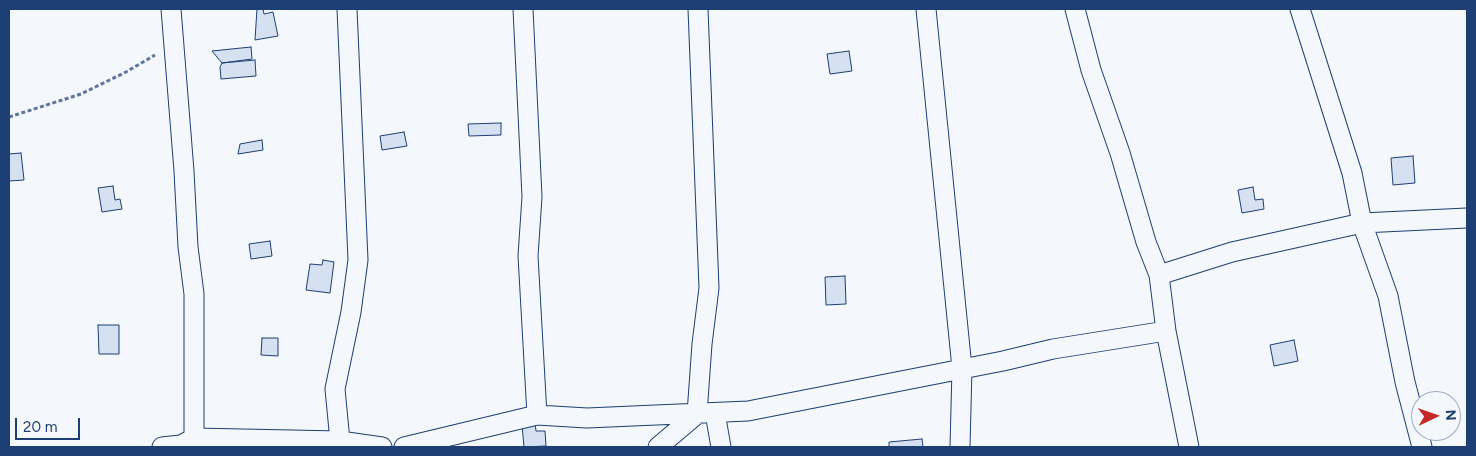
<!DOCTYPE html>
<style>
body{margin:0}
#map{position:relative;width:1476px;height:456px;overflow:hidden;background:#f4f7fb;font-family:Figtree,sans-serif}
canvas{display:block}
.frame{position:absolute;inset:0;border:10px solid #1d3f73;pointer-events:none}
.north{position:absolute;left:1411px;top:391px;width:50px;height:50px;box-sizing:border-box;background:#f4f7fb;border:1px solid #9eadc5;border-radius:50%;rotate:87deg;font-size:14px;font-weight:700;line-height:20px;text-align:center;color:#1d3f73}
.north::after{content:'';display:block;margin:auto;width:18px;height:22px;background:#c62828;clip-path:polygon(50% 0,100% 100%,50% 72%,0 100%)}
.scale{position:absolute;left:15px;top:418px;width:65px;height:22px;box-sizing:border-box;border:2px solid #1d3f73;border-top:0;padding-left:6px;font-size:15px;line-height:18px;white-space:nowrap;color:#1d3f73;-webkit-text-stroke:4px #f4f7fb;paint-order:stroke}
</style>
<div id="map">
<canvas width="1476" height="456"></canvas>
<div class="frame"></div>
<div class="north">N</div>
<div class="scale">20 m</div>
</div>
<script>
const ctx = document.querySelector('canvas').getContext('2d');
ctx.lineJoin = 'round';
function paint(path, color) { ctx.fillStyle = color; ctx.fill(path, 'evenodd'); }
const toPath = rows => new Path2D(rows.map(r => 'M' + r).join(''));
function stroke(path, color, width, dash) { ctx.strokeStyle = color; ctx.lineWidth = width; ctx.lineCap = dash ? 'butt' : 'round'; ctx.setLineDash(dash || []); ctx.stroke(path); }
const building = toPath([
 [257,9,263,9,264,14,273,12,278,36,255,40,257,9],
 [251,47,252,59,222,63,212,51,251,47],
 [849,51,852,71,830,74,827,54,849,51],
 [255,60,256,76,221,79,220,67,222,63,255,60],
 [501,123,501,135,469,136,468,124,501,123],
 [404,132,407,146,382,150,380,136,404,132],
 [262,140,263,150,238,154,240,144,262,140],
 [21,153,24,180,9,181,9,154,21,153],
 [1413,156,1415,183,1393,185,1391,158,1413,156],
 [113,186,115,200,120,199,122,209,102,212,98,188,113,186],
 [1253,187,1255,200,1263,199,1264,209,1242,213,1238,190,1253,187],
 [270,241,272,256,251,259,249,244,270,241],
 [323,260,334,262,330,293,306,290,310,264,322,265,323,260],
 [845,276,846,304,826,305,825,277,845,276],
 [98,325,119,325,119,354,99,354,98,325],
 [262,338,278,338,278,356,261,355,262,338],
 [1294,340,1298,361,1274,366,1270,345,1294,340],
 [535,423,536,431,545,431,546,446,524,447,522,425,535,423],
 [922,439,923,447,889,447,889,442,922,439]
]);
paint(building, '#d5e0f0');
stroke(building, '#1d3f73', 1);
const street = toPath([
 [171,9,184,171,188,247,194,294,194,447],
 [523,9,532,197,528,256,537,415],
 [926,9,962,368,960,447],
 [1075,9,1091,70,1120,153,1146,242,1159,275,1166,331,1189,447],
 [1300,9,1352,173,1362,223,1388,296,1405,382,1422,447],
 [1159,275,1232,252,1362,223,1467,218],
 [715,413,721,447],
 [162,447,181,445,194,438,340,441,382,447],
 [346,447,340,441,335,389,351,312,358,260,347,9],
 [404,447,537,415,587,418,748,411,1003,361,1053,349,1166,331],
 [658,447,697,414,702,344,709,288,698,9]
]);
stroke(street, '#1d3f73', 21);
stroke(toPath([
 [9,117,81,94,126,72,155,55]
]), '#5e769c', 3, [4, 2.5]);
stroke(street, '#f4f7fb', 19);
</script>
